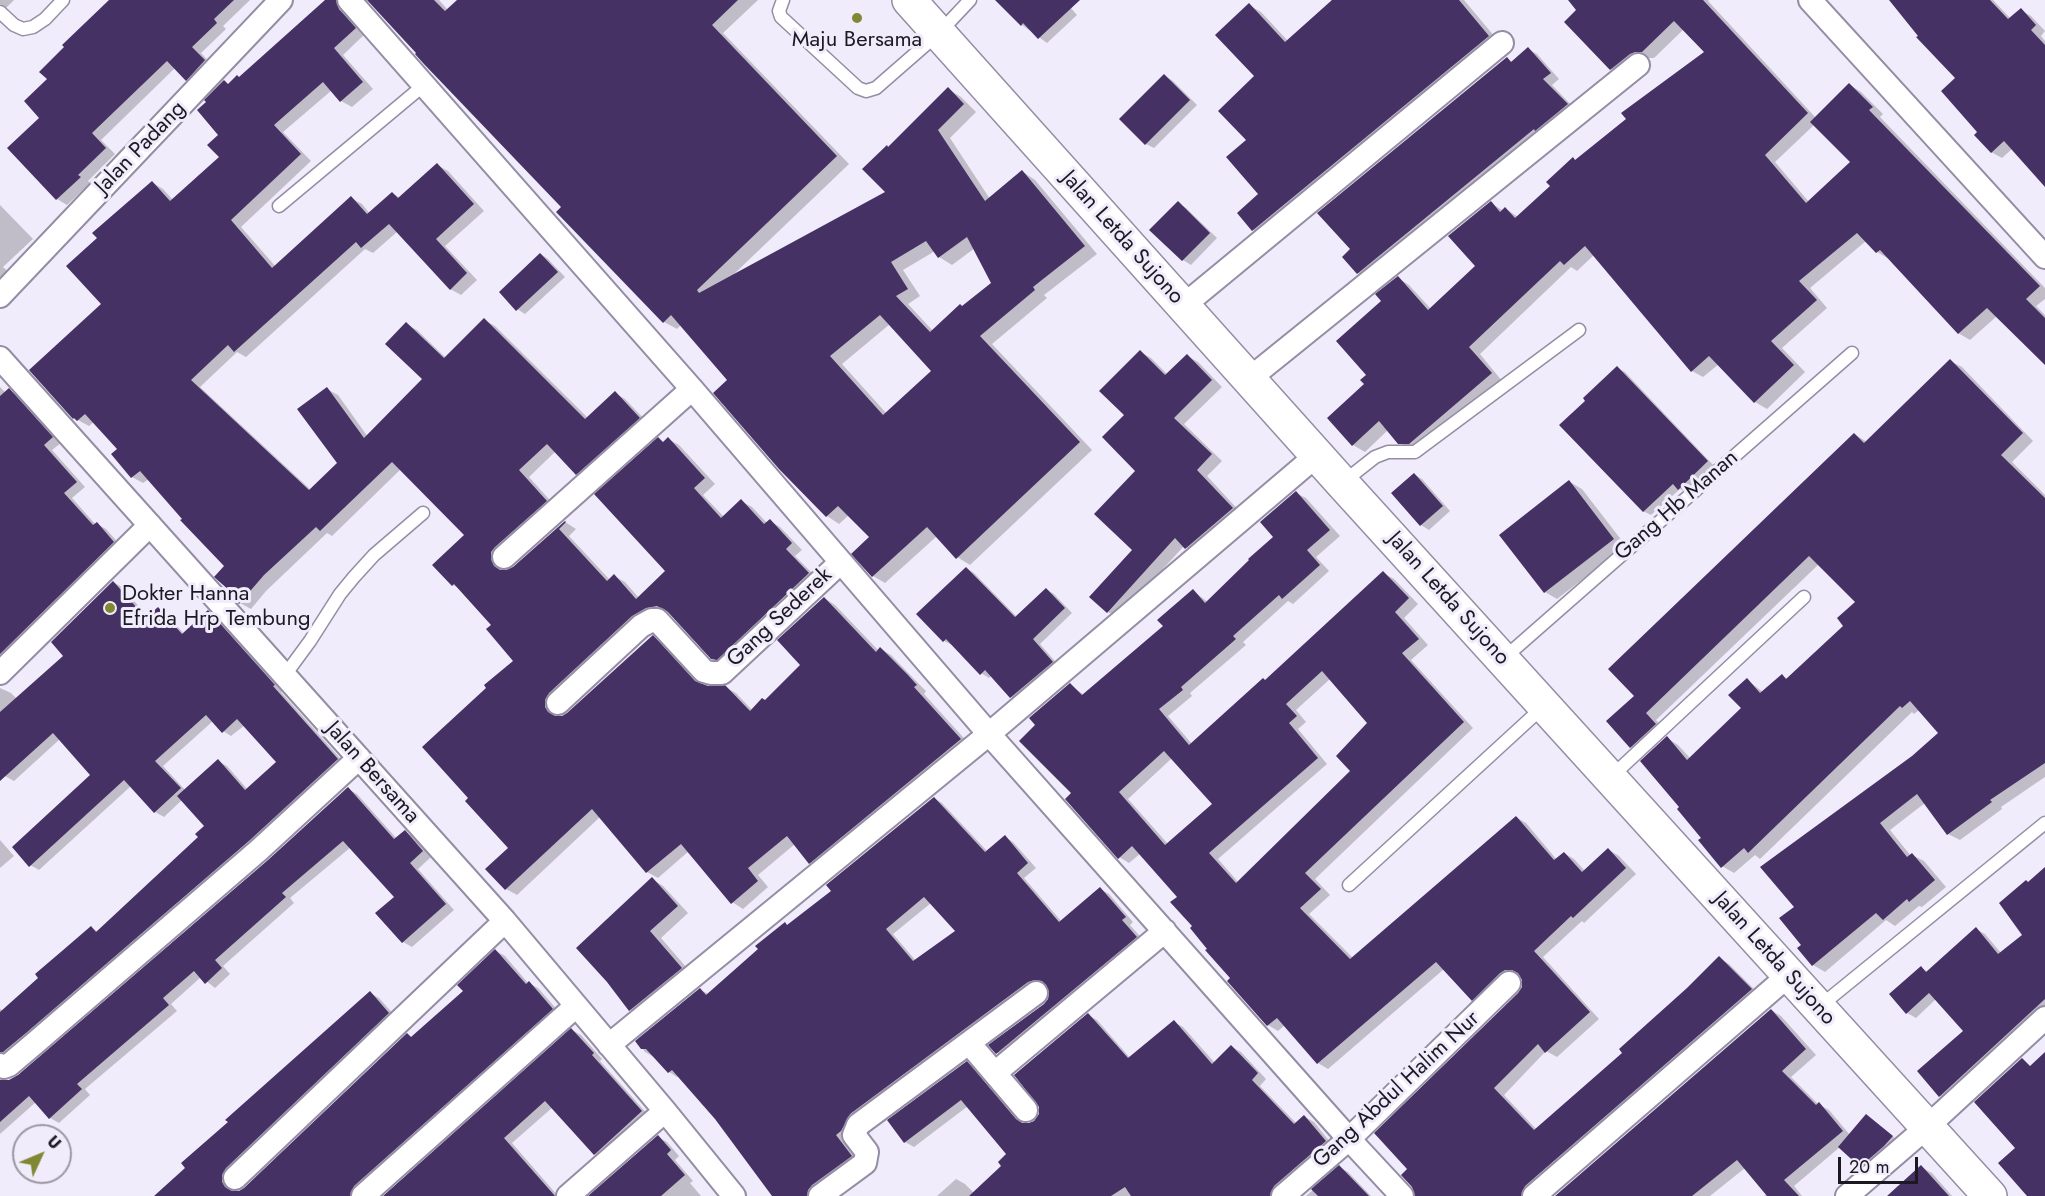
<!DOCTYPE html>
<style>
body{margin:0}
#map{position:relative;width:2045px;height:1196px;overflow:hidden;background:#f1ecfb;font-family:Jost,sans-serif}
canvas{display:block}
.north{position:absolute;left:12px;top:1124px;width:60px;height:60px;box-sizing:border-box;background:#f1ecfb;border:2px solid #9c98a4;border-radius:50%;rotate:46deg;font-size:16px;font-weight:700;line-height:24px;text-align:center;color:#1c1922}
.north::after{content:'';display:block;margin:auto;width:21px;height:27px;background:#818732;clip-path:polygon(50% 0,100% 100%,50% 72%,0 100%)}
.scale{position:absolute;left:1838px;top:1157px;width:80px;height:27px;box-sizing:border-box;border:3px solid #1c1922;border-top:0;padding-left:8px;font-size:18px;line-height:21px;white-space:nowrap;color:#1c1922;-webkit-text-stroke:4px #f1ecfb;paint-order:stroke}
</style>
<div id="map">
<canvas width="2045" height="1196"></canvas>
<div class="north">U</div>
<div class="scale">20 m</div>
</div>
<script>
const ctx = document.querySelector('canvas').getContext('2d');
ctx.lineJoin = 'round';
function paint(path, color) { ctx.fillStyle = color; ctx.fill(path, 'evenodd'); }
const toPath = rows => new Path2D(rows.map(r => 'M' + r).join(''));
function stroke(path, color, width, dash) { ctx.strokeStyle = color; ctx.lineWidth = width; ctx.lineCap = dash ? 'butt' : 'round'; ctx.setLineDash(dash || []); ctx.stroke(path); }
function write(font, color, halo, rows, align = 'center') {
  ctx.font = font + ' Jost,sans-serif'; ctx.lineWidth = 6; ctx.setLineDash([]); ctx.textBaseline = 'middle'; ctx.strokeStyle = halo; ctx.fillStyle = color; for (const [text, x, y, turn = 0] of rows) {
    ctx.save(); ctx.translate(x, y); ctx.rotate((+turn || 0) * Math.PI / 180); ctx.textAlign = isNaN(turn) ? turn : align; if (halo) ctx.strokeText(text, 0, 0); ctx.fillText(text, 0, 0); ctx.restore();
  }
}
paint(toPath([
 [0,0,14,0,6,8,0,4],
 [110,0,250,0,223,26,226,29,201,53,214,67,196,86,186,80,175,68,101,140,115,154,88,181,90,183,67,205,57,199,9,149,42,118,49,79],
 [369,0,439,0,448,10,459,0,758,0,723,33,849,164,733,275,887,193,889,148,948,89,961,97,976,112,950,138,990,199,1023,172,1035,180,1097,254,1044,295,1047,298,992,344,1092,450,970,565,957,557,937,536,885,583,873,576,871,537,849,515,839,524,827,516,729,380,681,325,677,329,664,322,563,207],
 [975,248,993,283,933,331,908,304,920,296,903,270,935,251,939,257,952,265],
 [890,324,933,371,887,414,842,364],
 [1001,0,1078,0,1070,7,1077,15,1047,43,1022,25],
 [1331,0,1464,0,1500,43,1265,237,1253,230,1239,213,1260,195,1248,140,1257,76,1249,5,1261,12,1288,41,1332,2],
 [1570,0,1709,0,1708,1,1816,118,1850,85,1861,92,1883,114,1880,117,2045,288,2045,299,2036,306,2045,315,2045,364,1997,316,1970,340,1958,333,1889,259,1877,252,1866,241,1810,288,1827,308,1782,348,1805,372,1767,409,1755,402,1719,364,1703,377,1692,371,1594,255,1577,271,1571,267,1480,354,1502,381,1412,450,1399,443,1388,430,1365,452,1353,445,1383,301,1398,278,1409,285,1431,309,1477,266,1491,203,1502,210,1506,209,1518,217,1552,186,1576,161,1706,52,1684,29,1654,58,1648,58,1642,60,1623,75,1611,69,1579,10],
 [1815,124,1852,162,1809,202,1775,162],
 [1895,0,1993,0,2011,19,2021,10,2031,16,2045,31,2041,36,2045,41,2045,185,2012,149,2002,158,1991,152,1980,132,1957,78,1920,36],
 [338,9,349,15,365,34,343,55,373,89,352,107,341,101,332,90,283,132,311,161,241,227,276,267,351,198,362,204,370,214,392,193,400,198,437,165,448,171,484,211,445,246,477,280,461,295,450,289,398,231,373,253,365,249,246,357,237,352,200,387,311,490,339,463,327,389,338,395,368,437,424,379,406,324,417,330,446,358,484,320,495,326,588,418,615,393,625,399,649,424,587,480,577,473,556,451,529,477,556,507,501,566,504,572,513,569,565,522,576,529,569,536,610,580,614,576,625,582,639,598,667,571,658,439,664,443,668,439,679,445,715,484,703,495,724,517,741,501,752,507,767,523,770,521,780,527,802,550,795,556,819,580,724,664,712,658,669,612,657,614,555,713,558,718,568,714,653,637,663,643,702,685,707,688,725,687,736,693,752,710,765,701,802,665,824,598,835,605,879,651,881,649,891,655,917,682,926,691,924,694,971,746,821,869,810,863,795,844,758,875,768,887,743,909,732,902,689,851,658,878,647,872,600,817,517,895,506,889,487,869,511,848,470,798,515,661,493,625,461,589,453,585,467,535,401,469,332,536,327,533,266,591,251,609,240,603,230,592,226,566,149,479,143,483,132,477,113,454,119,449,94,422,89,426,74,418,31,370,103,304,99,238,153,183,163,189,173,200,221,157,220,135,229,85],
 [1528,49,1537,54,1559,79,1552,85,1576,110,1367,278,1358,273,1344,257,1507,58,1512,62],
 [1165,76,1173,81,1197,105,1154,148,1146,144],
 [1178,203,1186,208,1217,238,1191,265,1183,260,1152,230],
 [0,205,33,239,3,267,11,274,0,285],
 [541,254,548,259,565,277,525,314,517,309],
 [1140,352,1151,358,1168,375,1187,356,1198,362,1222,387,1184,424,1222,461,1207,476,1243,515,1197,554,1184,546,1118,618,1108,612,1134,550,1137,471,1126,416],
 [1950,361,1962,367,2033,441,2012,462,2045,495,2045,777,2001,807,2002,809,1960,840,1948,834,1925,803,1890,830,1911,856,1912,855,1924,861,1946,887,1922,907,1919,906,1895,926,1886,920,1825,972,1813,965,1803,945,1796,907,1913,757,1940,733,1919,710,1914,714,1912,712,1760,859,1755,855,1734,873,1722,866,1682,807,1667,738,1678,745,1691,759,1743,708,1747,680,1763,692,1782,676,1788,679,1845,626,1858,602,1819,564,1656,720,1666,731,1642,754,1631,747,1636,696,1854,434,1867,442],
 [1617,368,1625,372,1715,467,1687,493,1680,489,1651,515,1643,511,1587,401],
 [0,387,6,393,9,390,18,395,61,443,52,450,85,487,72,498,96,525,97,524,106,529,122,547,0,668],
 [1414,474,1422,479,1450,511,1429,530,1421,525],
 [1570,482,1582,489,1626,546,1557,599,1545,592],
 [1296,493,1306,498,1340,536,1316,557,1329,571,1293,604,1288,601,1243,642,1246,645,1190,693,1192,696,1168,716,1192,744,1266,681,1383,573,1394,579,1418,604,1404,618,1428,645,1411,660,1473,728,1315,879,1330,895,1309,914,1353,958,1516,817,1526,823,1557,860,1564,853,1574,859,1585,871,1609,850,1619,856,1636,874,1584,923,1582,921,1543,957,1599,1019,1557,1057,1546,1051,1504,1095,1537,1130,1624,1053,1719,958,1729,964,1761,996,1532,1196,1425,1196,1524,986,1521,975,1516,975,1483,1005,1473,999,1444,969,1328,1069,1318,1063,1285,1025,1278,1031,1268,1025,1229,981,1233,978,1209,949,1194,926,1179,897,1141,853,1129,863,1119,857,1070,685,1084,695,1165,627,1193,591,1208,602,1275,537],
 [1330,679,1369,723,1352,771,1239,883,1218,859,1327,764,1298,729,1306,722,1296,710],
 [1172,758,1214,804,1168,844,1128,799],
 [966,568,974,573,1017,617,1046,589,1054,594,1072,613,1040,644,1060,667,1019,701,1011,697,992,675,989,678,981,673,953,644,952,645,944,641],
 [113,582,122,587,149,618,158,609,167,614,184,634,208,612,217,617,283,691,281,692,346,765,0,1060,0,1009,4,1011,91,927,98,932,200,837,206,826,182,800,164,817,155,812,131,786,39,870,30,865,93,775,60,739,14,781,5,776,0,769,0,688,11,693,17,699,65,656],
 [213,721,223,731,231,736,245,725,278,762,248,790,227,766,218,761,185,790,163,766],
 [348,789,357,794,397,839,405,832,414,837,431,857,418,869,454,910,412,947,403,942,396,897,351,847,290,898,294,903,223,966,230,974,215,988,201,977,171,1004,177,1011,85,1089,90,1095,59,1123,50,1118,36,1102,0,1134,0,1081,3,1082,18,1077,269,861],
 [934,798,942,803,988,852,1005,837,1013,842,1036,868,1024,878,1062,922,1100,889,1109,894,1133,922,1130,925,1145,942,1006,1058,997,1053,991,1045,1045,1005,1050,1000,1051,991,1048,984,1037,986,844,1140,860,1161,816,1196,774,1196,716,1118,679,1076,677,1077,669,1072,654,1057,645,1052,637,1041,700,990,709,994,788,926,833,891],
 [931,903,957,931,916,961,893,934],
 [0,840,14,856,0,868],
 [2045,869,2045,1012,1949,1101,1940,1096,1919,1071,1965,1031,1936,999,1916,1018,1907,1013,1921,968,1928,972,1976,929,1985,934,2001,953,2024,935,2029,883],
 [652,879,663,886,688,913,661,938,693,975,642,1016,630,1010],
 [496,951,505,956,528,983,538,988,561,1014,360,1196,156,1196,370,993,379,998,397,1018,230,1187,234,1193,245,1189,407,1035,413,1038,465,991],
 [1771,1010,1781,1016,1816,1055,1791,1077,1818,1104,1829,1110,1850,1135,1866,1116,1900,1142,1869,1170,1840,1147,1794,1186,1802,1196,1764,1196,1767,1194,1745,1168,1710,1196,1557,1196],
 [1088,1015,1097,1020,1131,1059,1174,1022,1183,1027,1215,1063,1232,1047,1241,1052,1266,1079,1260,1086,1297,1124,1305,1117,1314,1122,1334,1147,1280,1196,937,1196,956,1179,965,1184,974,1193,1003,1166,1008,1155,968,1106,914,1147,905,1142,889,1121,967,1063,976,1068,1024,1124,1035,1122],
 [572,1030,581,1035,602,1059,600,1061,650,1117,604,1159,595,1154,553,1107,512,1143,558,1196,386,1196],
 [658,1137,667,1142,679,1156,675,1160,693,1181,690,1183,701,1196,591,1196],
 [1339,1167,1348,1172,1371,1196,1306,1196],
 [1921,1167,1932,1173,1952,1196,1890,1196]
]), '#0003');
paint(toPath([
 [109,0,234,0,214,19,217,23,192,47,205,60,186,81,167,61,92,133,106,148,78,175,81,177,56,200,7,148,39,118,24,101,47,79,39,72,64,47,62,45],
 [325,0,336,0,339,9,356,28,334,48,363,82,340,102,323,82,274,125,301,154,231,220,272,268,351,196,367,214,392,192,398,198,437,163,474,204,436,239,467,273,450,290,389,224,361,248,356,242,234,352,228,345,191,380,309,490,337,463,297,409,327,387,364,438,422,379,385,344,406,322,444,358,484,318,585,419,615,391,640,418,576,475,547,444,519,470,547,501,495,547,491,552,491,559,494,566,500,570,506,570,513,567,565,521,566,522,559,529,607,581,614,574,636,599,665,571,594,494,658,437,663,442,668,437,705,478,694,488,721,518,741,499,764,524,770,519,792,543,786,549,809,573,717,660,711,659,667,611,657,606,646,608,632,616,549,693,545,700,545,707,548,712,555,716,562,716,567,713,653,635,695,681,708,686,725,685,750,711,762,698,765,700,800,665,777,640,824,597,876,652,880,647,907,674,917,685,914,687,961,739,809,864,787,836,748,868,758,881,731,904,681,844,646,873,592,809,505,890,485,869,508,848,465,801,468,798,422,747,486,688,484,685,513,661,486,629,491,625,454,584,452,586,432,565,464,535,392,462,320,531,316,527,264,575,239,604,228,592,230,591,214,577,224,566,180,520,182,519,140,471,131,478,111,454,117,449,85,414,77,421,74,418,73,419,29,370,101,304,66,266,97,238,92,233,152,181,170,201,219,157,207,145,218,135,197,110,206,102,204,100,224,80,228,84,237,75,239,77],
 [367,0,434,0,445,11,457,0,738,0,712,25,837,156,697,290,699,293,885,192,862,169,887,145,888,147,948,87,964,104,938,130,985,201,1022,170,1085,246,1033,287,1035,290,980,336,1080,442,956,559,927,527,872,577,851,554,869,537,838,506,826,517,779,469,713,393,727,380,671,315,663,323,556,212,561,207,423,63,415,54,416,53],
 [967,237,991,283,962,306,960,304,930,332,896,296,908,289,891,262,926,241,938,258],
 [880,315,931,371,883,415,830,356],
 [995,0,1080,0,1038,39,1023,23,1021,26],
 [1332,0,1459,0,1489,36,1252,231,1237,213,1258,194,1226,157,1246,140,1218,111,1254,76,1215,35,1249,3,1285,42],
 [1568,0,1703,0,1808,113,1765,155,1806,203,1850,162,1810,122,1849,83,1873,107,1869,110,2040,286,2026,299,2045,318,2045,365,1987,308,1958,334,1880,250,1876,253,1857,233,1799,281,1817,300,1771,341,1794,365,1754,403,1709,356,1691,372,1585,246,1564,265,1560,261,1469,347,1492,373,1409,444,1398,444,1379,421,1352,446,1327,418,1364,384,1360,380,1366,375,1336,341,1381,301,1375,294,1398,276,1428,310,1475,266,1448,236,1491,201,1500,212,1505,207,1515,218,1550,186,1546,182,1573,157,1575,160,1626,119,1621,113,1704,52,1674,21,1642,52,1635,52,1630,54,1610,70,1564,22,1576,10],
 [1889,0,1990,0,2008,19,2021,8,2036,25,2031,30,2045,45,2045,187,2004,141,1991,153,1974,135,1977,132,1941,91,1955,78,1916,37,1918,36],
 [1528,47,1551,73,1543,79,1568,104,1535,131,1534,129,1357,274,1342,257,1350,249,1317,213,1507,57,1511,62],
 [1164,74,1190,100,1145,145,1119,119],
 [1178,201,1210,233,1182,261,1149,230],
 [540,253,558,272,516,311,499,292],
 [1140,350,1165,375,1187,354,1212,380,1174,418,1212,454,1197,470,1233,508,1185,549,1175,538,1107,613,1089,597,1132,550,1094,514,1135,471,1102,437,1124,415,1099,391],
 [1950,359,2023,433,2001,455,2045,498,2045,763,1990,800,1992,802,1947,835,1917,794,1880,823,1907,857,1912,853,1935,880,1909,902,1907,899,1883,920,1876,913,1812,966,1797,948,1801,945,1779,918,1794,907,1760,867,1912,756,1938,733,1910,701,1902,708,1900,706,1748,853,1744,848,1721,868,1698,840,1701,838,1677,809,1679,807,1640,761,1667,736,1687,760,1741,708,1728,695,1747,678,1760,693,1782,674,1786,679,1843,626,1837,618,1855,602,1809,556,1646,713,1656,724,1630,748,1606,721,1634,696,1608,669,1854,433,1864,443],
 [1617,366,1708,461,1678,490,1673,484,1643,512,1559,425,1585,401,1583,398],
 [9,388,53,437,44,445,77,482,64,493,93,525,97,522,114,542,0,654,0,396],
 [1414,473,1443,506,1420,526,1391,493],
 [1569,480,1614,539,1544,593,1499,535],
 [1296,491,1330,530,1307,550,1320,565,1282,599,1279,595,1233,636,1236,639,1181,687,1183,690,1159,709,1189,745,1263,678,1265,680,1383,571,1409,598,1395,612,1419,639,1402,653,1464,722,1305,873,1321,889,1300,908,1350,959,1516,816,1554,860,1564,852,1582,872,1608,848,1626,868,1573,918,1571,916,1534,951,1590,1012,1545,1053,1538,1044,1494,1088,1534,1130,1622,1053,1619,1049,1687,988,1719,956,1752,989,1525,1186,1521,1196,1415,1196,1412,1187,1401,1175,1407,1169,1374,1133,1518,993,1522,987,1522,980,1518,973,1512,970,1505,970,1500,973,1472,1001,1436,962,1317,1064,1277,1018,1267,1026,1227,981,1230,978,1205,950,1207,949,1190,928,1192,926,1170,902,1177,897,1132,846,1118,859,1065,799,1071,793,1019,741,1035,725,1029,718,1070,683,1082,695,1163,626,1157,620,1193,589,1205,603,1249,560,1248,559,1273,537,1260,522],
 [1322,671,1367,723,1336,756,1350,771,1236,883,1209,853,1318,758,1289,723,1297,716,1286,704],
 [1164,751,1212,804,1165,845,1119,792],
 [966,567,1015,617,1046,588,1065,608,1033,639,1053,662,1010,698,985,670,980,675,946,639,943,642,916,614],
 [113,581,146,618,158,607,182,634,208,610,275,685,273,686,338,759,250,840,26,1033,3,1052,0,1052,0,1012,38,978,35,974,62,951,91,926,96,932,198,837,195,834,204,826,177,796,218,759,245,790,276,762,237,719,222,733,206,715,155,761,181,788,154,813,124,780,29,867,12,847,90,775,53,733,0,781,0,712,63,656,51,642],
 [348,787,394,839,405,830,423,851,410,863,446,904,402,943,375,913,394,897,343,841,282,893,286,897,215,960,222,968,205,984,194,971,163,998,169,1005,77,1084,82,1089,49,1119,29,1096,0,1122,0,1080,9,1080,18,1075,268,860],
 [934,797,985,852,1005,835,1028,863,1017,873,1059,922,1100,887,1126,917,1122,920,1137,937,996,1054,988,1045,1044,1004,1048,999,1049,992,1046,985,1042,981,1035,980,1028,982,850,1114,841,1131,836,1135,852,1156,812,1185,808,1190,807,1196,772,1196,715,1119,672,1070,668,1073,646,1049,641,1049,635,1041,700,988,706,995,758,949,755,946,785,922,787,925,831,891,826,885],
 [924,897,955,931,913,961,886,929],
 [2045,867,2045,999,1939,1097,1917,1071,1963,1031,1929,993,1906,1014,1889,994,1921,966,1926,972,1976,927,1998,954,2022,935,1999,903,2026,880,2028,882],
 [652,877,678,906,650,931,682,968,629,1011,607,982,576,948],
 [495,949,526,984,529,981,553,1009,354,1186,350,1196,154,1196,185,1168,181,1163,228,1122,225,1120,370,991,389,1013,226,1168,222,1175,222,1182,225,1187,232,1191,239,1191,244,1188,407,1033,411,1037,463,991,457,985],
 [1771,1009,1806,1049,1782,1071,1816,1105,1819,1102,1843,1131,1784,1180,1799,1196,1767,1196,1737,1160,1692,1196,1555,1196],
 [1088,1013,1128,1058,1174,1020,1212,1064,1231,1045,1258,1073,1252,1080,1294,1124,1304,1115,1326,1141,1274,1186,1270,1196,1131,1196,1125,1187,1111,1196,969,1196,1001,1166,998,1162,1006,1154,961,1100,904,1143,887,1120,967,1061,1016,1119,1022,1123,1029,1123,1034,1121,1039,1114,1039,1107,1014,1075],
 [571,1028,594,1053,592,1055,642,1111,594,1155,545,1101,504,1138,555,1196,383,1196],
 [2045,1052,2045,1196,2027,1196,1998,1163,2015,1148,1974,1102,2022,1058,2030,1066],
 [1866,1114,1893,1136,1884,1146,1860,1167,1838,1147],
 [658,1135,671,1150,667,1154,685,1175,661,1196,588,1196],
 [1339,1165,1369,1196,1318,1196,1311,1189],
 [1921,1165,1949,1196,1887,1196]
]), '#453164');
const service = toPath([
 [783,0,779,11,781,17,858,88,866,91,876,88,939,33,970,0],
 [0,12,14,25,23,29,33,27,45,19,63,0],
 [279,206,424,85],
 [1342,483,1375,457,1388,452,1415,452,1579,330],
 [1503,659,1852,353],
 [285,675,310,641,340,594,354,577,374,555,423,513],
 [1611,777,1804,597],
 [1349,885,1543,707],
 [1819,1007,2045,823]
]);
const minor = toPath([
 [349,0,692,389,989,734,1349,1139,1402,1196],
 [1810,0,2045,257],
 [0,296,281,0],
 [1183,306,1502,43],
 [0,358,505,921,665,1111,734,1196],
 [1249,379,1638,65],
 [504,557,692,389],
 [0,673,150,525],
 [558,703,641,626,652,620,657,620,704,671,711,673,722,673,841,562],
 [969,1043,1026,1110],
 [609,1045,989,734,1317,455],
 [0,1065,4,1067,9,1065,35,1043,259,850,359,758],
 [995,1073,1165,931],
 [235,1178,505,921],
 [363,1196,576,1006],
 [568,1196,665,1111],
 [820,1196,865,1163,867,1152,854,1135,858,1125,1036,993],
 [1283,1196,1349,1139,1509,983],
 [1534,1196,1789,975],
 [1847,1196,1927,1127,2045,1018]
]);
const trunk = toPath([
 [909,0,1342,483,1990,1196]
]);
stroke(service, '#948da4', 15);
stroke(minor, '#948da4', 26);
stroke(trunk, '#948da4', 36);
stroke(service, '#fff', 12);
stroke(minor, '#fff', 22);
stroke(trunk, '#fff', 33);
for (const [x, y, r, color] of [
 [857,18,6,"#818732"],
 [110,608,6,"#818732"]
]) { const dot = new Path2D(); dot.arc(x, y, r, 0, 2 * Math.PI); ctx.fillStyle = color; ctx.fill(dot); stroke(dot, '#f1ecfb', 2); }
write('22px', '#1c1922', '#f1ecfb', [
 ["Maju Bersama",857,41],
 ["Dokter Hanna",122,595,"left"],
 ["Efrida Hrp Tembung",122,620,"left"]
]);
write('22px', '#1c1922', '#f1ecfb', [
 ["Jalan Padang",141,148,-46],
 ["Jalan Letda Sujono",1122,238,48],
 ["Gang Hb Manan",1677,506,-41],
 ["Jalan Letda Sujono",1448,599,48],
 ["Gang Sederek",780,618,-43],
 ["Jalan Bersama",372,773,48],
 ["Jalan Letda Sujono",1774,959,48],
 ["Gang Abdul Halim Nur",1397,1090,-43]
]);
</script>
